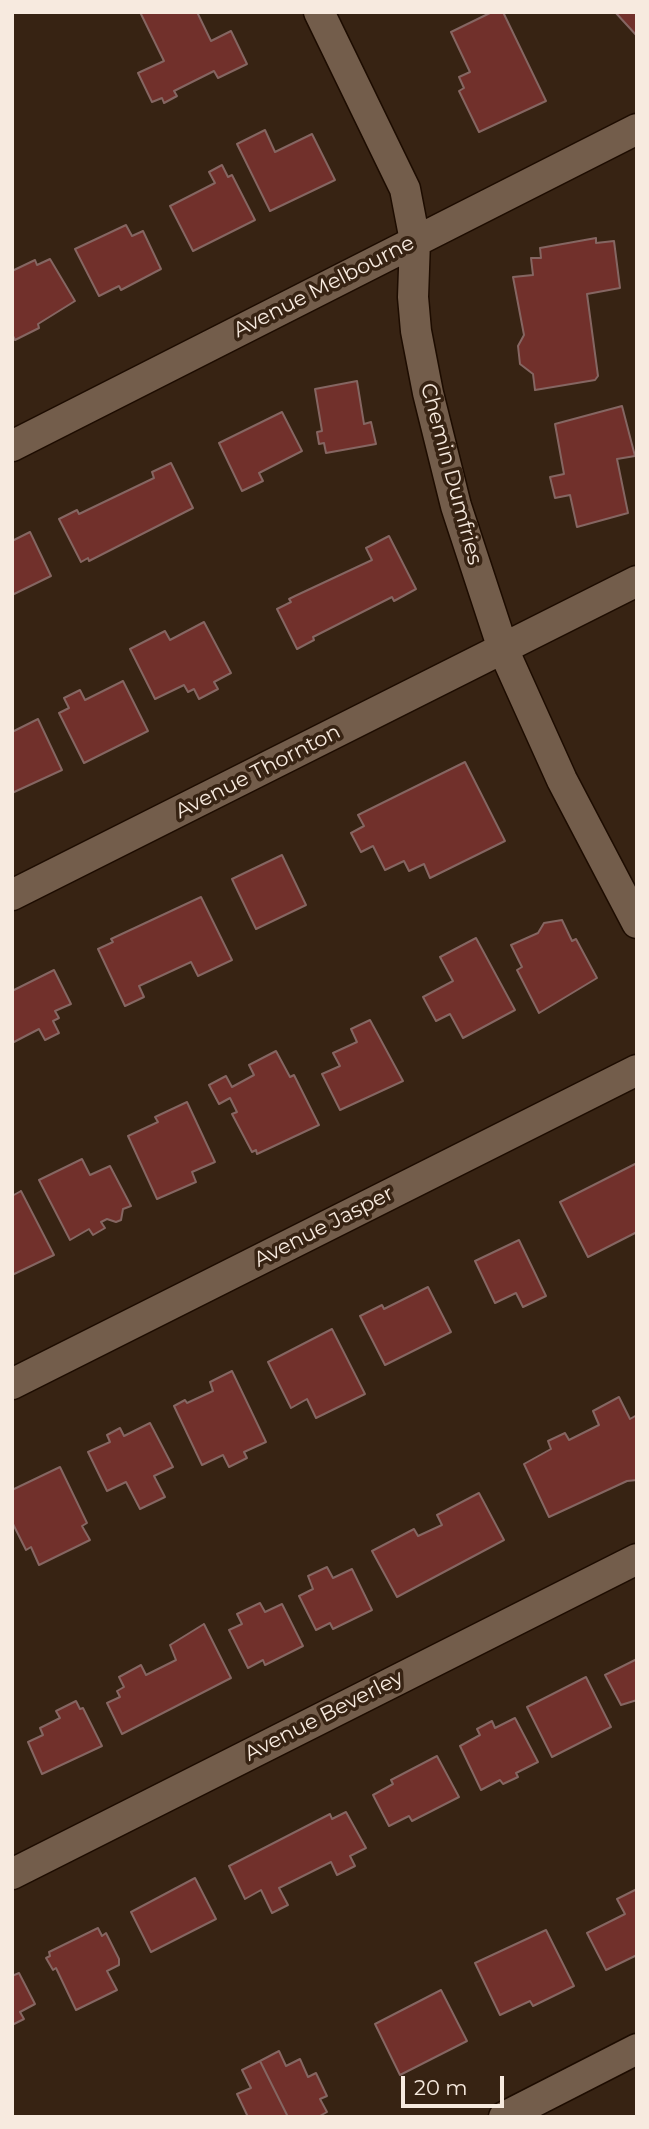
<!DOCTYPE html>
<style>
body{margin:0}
#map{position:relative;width:649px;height:2129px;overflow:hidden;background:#372313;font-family:Montserrat,sans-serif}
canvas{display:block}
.frame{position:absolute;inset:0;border:14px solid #f7eadf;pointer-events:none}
.scale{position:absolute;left:401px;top:2076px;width:103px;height:32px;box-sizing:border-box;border:4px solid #f7eadf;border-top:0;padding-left:9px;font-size:21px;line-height:24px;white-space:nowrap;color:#f7eadf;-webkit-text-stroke:5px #372313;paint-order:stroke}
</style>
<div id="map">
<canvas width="649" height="2129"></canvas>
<div class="frame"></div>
<div class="scale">20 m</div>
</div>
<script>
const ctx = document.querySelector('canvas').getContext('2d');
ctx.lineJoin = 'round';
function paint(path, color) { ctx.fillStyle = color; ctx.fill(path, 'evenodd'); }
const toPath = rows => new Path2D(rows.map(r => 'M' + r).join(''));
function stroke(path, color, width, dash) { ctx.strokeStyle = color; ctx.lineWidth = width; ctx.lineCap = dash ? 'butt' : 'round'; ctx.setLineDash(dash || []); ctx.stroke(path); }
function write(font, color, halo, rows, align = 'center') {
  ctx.font = font + ' Montserrat,sans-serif'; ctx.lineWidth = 7; ctx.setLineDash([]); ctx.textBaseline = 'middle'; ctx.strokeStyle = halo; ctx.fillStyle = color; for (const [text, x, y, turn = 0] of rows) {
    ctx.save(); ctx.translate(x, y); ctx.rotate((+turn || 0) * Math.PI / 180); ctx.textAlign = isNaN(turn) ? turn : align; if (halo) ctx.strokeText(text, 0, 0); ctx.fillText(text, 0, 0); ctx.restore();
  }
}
const building = toPath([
 [140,12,197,12,211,41,231,31,247,64,218,78,214,71,174,91,177,96,164,103,162,98,152,102,138,73,164,61,140,12],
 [492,12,503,12,546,101,479,132,459,91,464,88,459,77,470,72,451,32,492,12],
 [615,12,637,12,637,36,615,12],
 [265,130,275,152,312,134,335,180,270,211,237,144,265,130],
 [222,165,228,177,232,175,255,220,193,251,170,206,215,183,209,172,222,165],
 [126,225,132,236,143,231,161,269,121,290,119,286,99,296,75,249,126,225],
 [596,238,596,243,614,241,620,288,587,294,598,376,595,380,535,390,533,374,520,364,518,346,524,335,513,277,533,275,531,258,541,258,540,248,596,238],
 [50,259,75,301,38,324,39,328,15,340,12,334,12,271,35,260,37,265,50,259],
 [357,381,364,424,371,422,376,444,326,453,324,443,319,444,317,432,322,431,315,389,357,381],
 [622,406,635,456,617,459,628,513,577,527,570,495,555,498,550,477,564,474,555,424,622,406],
 [282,412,302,451,259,473,263,481,242,491,219,443,282,412],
 [171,463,193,508,89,561,88,558,81,562,59,519,77,510,79,514,154,478,152,472,171,463],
 [30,532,51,576,12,595,12,541,30,532],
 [389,536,416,589,394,601,392,597,313,637,314,640,297,649,277,609,291,602,289,599,295,596,372,560,366,548,389,536],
 [204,622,231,673,214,682,218,689,199,699,194,689,188,692,184,685,155,699,130,649,165,631,170,640,204,622],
 [123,681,148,731,84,763,59,713,69,708,64,698,80,690,85,700,123,681],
 [38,719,62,770,12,793,12,732,38,719],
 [465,762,505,841,430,878,424,864,409,871,404,861,385,870,373,846,361,852,351,833,364,826,358,815,465,762],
 [282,855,306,905,256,929,232,879,282,855],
 [201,897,232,960,198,976,191,962,139,986,144,997,125,1006,98,949,113,942,111,939,201,897],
 [562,920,572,941,576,939,597,978,539,1013,517,970,522,967,511,945,538,933,544,923,562,920],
 [476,938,515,1010,463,1038,450,1014,436,1021,423,997,453,981,440,957,476,938],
 [54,970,71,1004,55,1011,59,1018,53,1021,59,1033,45,1040,39,1029,12,1043,12,991,54,970],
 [370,1020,403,1081,340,1110,322,1074,340,1066,333,1053,357,1042,351,1029,370,1020],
 [276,1051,290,1077,294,1075,319,1125,257,1154,256,1150,252,1152,232,1114,237,1112,230,1098,219,1104,209,1085,226,1076,232,1087,254,1075,249,1065,276,1051],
 [187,1102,215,1162,192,1172,196,1182,157,1199,128,1136,158,1122,155,1117,187,1102],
 [82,1159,90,1175,110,1166,131,1206,123,1209,121,1220,116,1222,107,1219,101,1222,105,1228,93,1235,89,1229,70,1240,39,1180,82,1159],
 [637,1163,637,1232,588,1257,560,1202,637,1163],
 [21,1191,54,1255,12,1275,12,1196,21,1191],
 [519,1240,546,1296,523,1307,516,1293,495,1303,475,1261,519,1240],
 [428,1287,451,1332,385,1365,360,1316,382,1305,384,1309,428,1287],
 [332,1329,365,1394,316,1418,307,1399,291,1408,268,1362,332,1329],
 [232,1371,266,1442,244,1452,247,1458,229,1467,223,1455,202,1465,174,1406,185,1400,187,1403,213,1391,210,1382,232,1371],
 [619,1397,630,1419,637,1415,637,1480,627,1481,549,1517,524,1464,551,1449,548,1441,565,1433,569,1440,599,1425,593,1411,619,1397],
 [150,1423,173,1467,154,1476,165,1497,140,1509,126,1482,107,1491,88,1452,110,1442,107,1435,120,1428,124,1436,150,1423],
 [60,1467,87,1523,82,1526,90,1540,39,1565,31,1547,26,1550,12,1522,12,1490,60,1467],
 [479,1493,504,1540,397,1597,372,1551,414,1529,418,1536,442,1525,437,1515,479,1493],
 [327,1567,333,1578,352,1569,372,1610,333,1629,330,1623,316,1630,299,1596,313,1589,308,1576,327,1567],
 [260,1603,265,1612,282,1604,303,1646,265,1665,263,1660,248,1668,229,1630,242,1624,237,1614,260,1603],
 [204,1624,231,1678,122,1734,107,1703,120,1697,117,1691,124,1687,119,1677,141,1665,146,1675,176,1660,170,1645,204,1624],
 [637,1659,637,1700,621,1705,605,1675,637,1659],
 [586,1677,611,1727,552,1757,527,1707,586,1677],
 [76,1701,80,1709,83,1708,102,1746,42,1774,28,1742,43,1735,40,1728,60,1718,56,1711,76,1701],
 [515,1718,538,1762,516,1773,518,1777,503,1784,500,1780,481,1790,460,1746,480,1735,477,1729,492,1721,495,1728,515,1718],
 [437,1756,459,1797,412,1821,409,1816,389,1826,373,1795,393,1784,391,1780,437,1756],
 [346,1812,366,1848,350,1856,355,1866,337,1875,331,1862,279,1888,288,1905,272,1913,261,1890,245,1899,229,1866,330,1814,332,1819,346,1812],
 [195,1878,216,1919,151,1952,131,1912,195,1878],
 [637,1889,637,1955,606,1970,587,1933,625,1914,617,1899,637,1889],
 [98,1928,102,1936,106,1933,119,1959,119,1965,107,1971,117,1990,76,2010,56,1968,53,1970,46,1958,50,1956,49,1952,98,1928],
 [546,1930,574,1986,533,2006,530,2001,500,2015,475,1963,546,1930],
 [19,1973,35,2004,20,2012,24,2019,12,2025,12,1976,19,1973],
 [441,1990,467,2041,400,2075,375,2024,441,1990],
 [279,2051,286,2066,300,2059,308,2077,316,2073,327,2096,320,2099,327,2112,318,2117,288,2117,260,2061,279,2051],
 [260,2061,288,2117,248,2117,237,2094,251,2088,242,2070,260,2061]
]);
paint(building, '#71302b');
stroke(building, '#856662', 2);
const minor = toPath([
 [319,12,405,189,415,241,413,297,416,331,428,393,456,506,503,649,562,780,637,923],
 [12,446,637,129],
 [12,895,637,581],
 [12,1384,637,1070],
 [12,1874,637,1559],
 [504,2117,637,2049]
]);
stroke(minor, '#1d0c00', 33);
stroke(minor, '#735d4b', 30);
write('21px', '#f7eadf', '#372313', [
 ["Avenue Melbourne",324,287,-27],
 ["Chemin Dumfries",451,474,75],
 ["Avenue Thornton",258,772,-27],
 ["Avenue Jasper",324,1227,-27],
 ["Avenue Beverley",324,1716,-27]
]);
</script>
